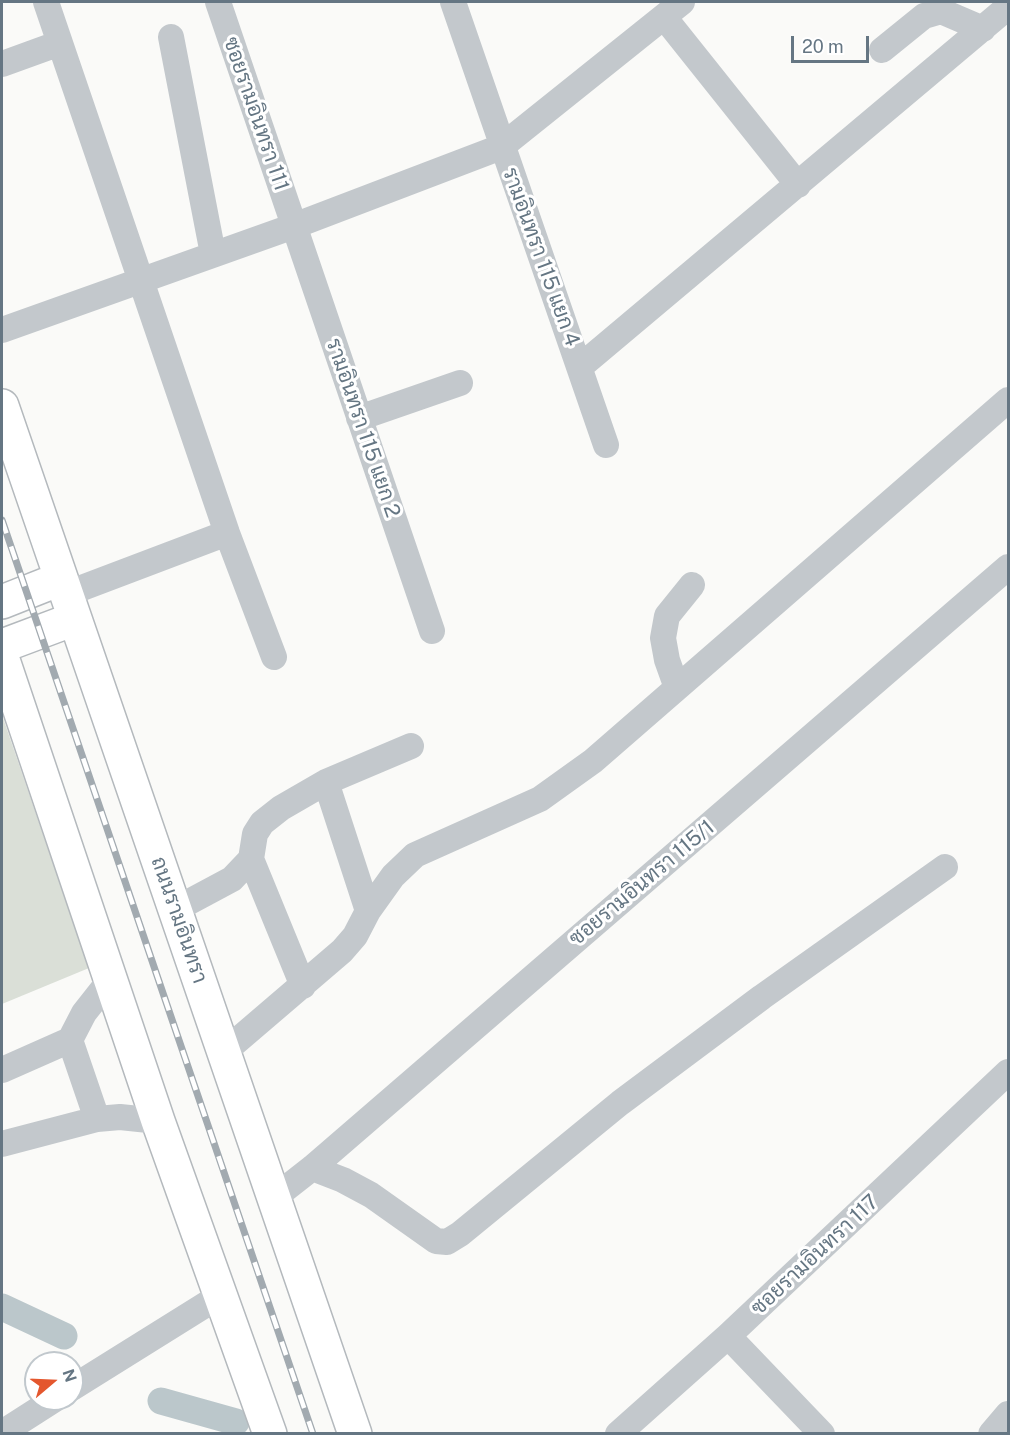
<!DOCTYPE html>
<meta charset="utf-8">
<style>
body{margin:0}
#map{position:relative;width:1010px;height:1435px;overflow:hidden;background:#fafaf8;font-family:"Public Sans",sans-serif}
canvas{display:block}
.frame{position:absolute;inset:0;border:3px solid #657683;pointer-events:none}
.north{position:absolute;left:24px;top:1351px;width:60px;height:60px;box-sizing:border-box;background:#fff;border:2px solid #c1c8cd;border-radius:50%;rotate:71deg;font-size:16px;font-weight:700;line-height:24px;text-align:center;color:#657683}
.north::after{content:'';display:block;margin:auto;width:21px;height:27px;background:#e4572e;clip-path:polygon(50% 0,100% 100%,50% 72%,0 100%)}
.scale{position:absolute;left:791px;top:36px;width:78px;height:27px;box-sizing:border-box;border:3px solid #657683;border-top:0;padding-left:8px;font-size:18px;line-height:21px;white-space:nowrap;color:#657683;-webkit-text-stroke:4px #fff;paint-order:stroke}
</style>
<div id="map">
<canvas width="1010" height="1435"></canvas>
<div class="frame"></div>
<div class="north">N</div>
<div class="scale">20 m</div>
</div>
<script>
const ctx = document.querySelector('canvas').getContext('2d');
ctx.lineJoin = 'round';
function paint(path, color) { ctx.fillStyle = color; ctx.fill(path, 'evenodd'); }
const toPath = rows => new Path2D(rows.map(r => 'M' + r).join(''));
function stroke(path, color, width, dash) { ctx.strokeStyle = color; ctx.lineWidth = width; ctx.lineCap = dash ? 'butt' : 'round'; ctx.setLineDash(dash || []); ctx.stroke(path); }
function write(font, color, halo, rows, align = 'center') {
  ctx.font = font + ' "Public Sans",Sarabun,sans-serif'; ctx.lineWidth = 6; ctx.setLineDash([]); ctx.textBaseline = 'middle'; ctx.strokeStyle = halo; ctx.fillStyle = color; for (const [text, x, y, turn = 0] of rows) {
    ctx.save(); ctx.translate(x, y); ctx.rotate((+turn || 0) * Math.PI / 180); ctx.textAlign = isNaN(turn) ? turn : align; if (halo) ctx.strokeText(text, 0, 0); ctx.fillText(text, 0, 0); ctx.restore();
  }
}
paint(toPath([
 [2,715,89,968,2,1004]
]), '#dadfd7');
stroke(toPath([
 [2,1307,64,1336],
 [161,1401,236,1422]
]), '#bbc7cb', 27);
const highway = toPath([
 [2,406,355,1434],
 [2,602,60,579],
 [2,646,74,619],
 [2,657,158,1121,270,1434]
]);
stroke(highway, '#b4b9bd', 36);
stroke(toPath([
 [46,2,227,533,274,657],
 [218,2,432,631],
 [453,2,606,445],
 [664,17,798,185],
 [171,37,213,254],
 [882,50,924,16,941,11,983,29],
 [2,64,60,43],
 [2,330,294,226,501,147,682,2],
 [581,366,1008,7],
 [359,418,460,383],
 [66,594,227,533],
 [677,688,667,660,663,638,667,616,692,585],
 [326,782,368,911],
 [251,859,303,986],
 [176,909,232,879,251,859,255,834,262,823,281,808,326,782,411,746],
 [70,1040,97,1119],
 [224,1052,342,951,355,936,368,911,393,876,415,855,540,799,593,761,1008,400],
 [2,1070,70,1040,84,1013,110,980],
 [2,1144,97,1119,120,1117,158,1121],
 [312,1168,343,1180,371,1195,436,1241,447,1242,460,1234,620,1103,762,997,945,867],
 [275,1197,312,1168,1008,567],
 [728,1336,822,1434],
 [72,1388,221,1295],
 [2,1433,55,1399],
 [618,1434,728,1336,1008,1072],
 [991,1434,1008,1414]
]), '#c3c8cc', 26);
stroke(highway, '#fff', 33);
const rail = toPath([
 [2,520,313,1434]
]);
stroke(rail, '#a2aab0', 7);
stroke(rail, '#fff', 4.5, [14]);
write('21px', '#657683', '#fff', [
 ["ซอยรามอินทรา 111",256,114,71],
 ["รามอินทรา 115 แยก 4",541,257,70],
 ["รามอินทรา 115 แยก 2",363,428,71],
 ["ซอยรามอินทรา 115/1",642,883,-40],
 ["ถนนรามอินทรา",179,920,71],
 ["ซอยรามอินทรา 117",815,1255,-43]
]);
</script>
